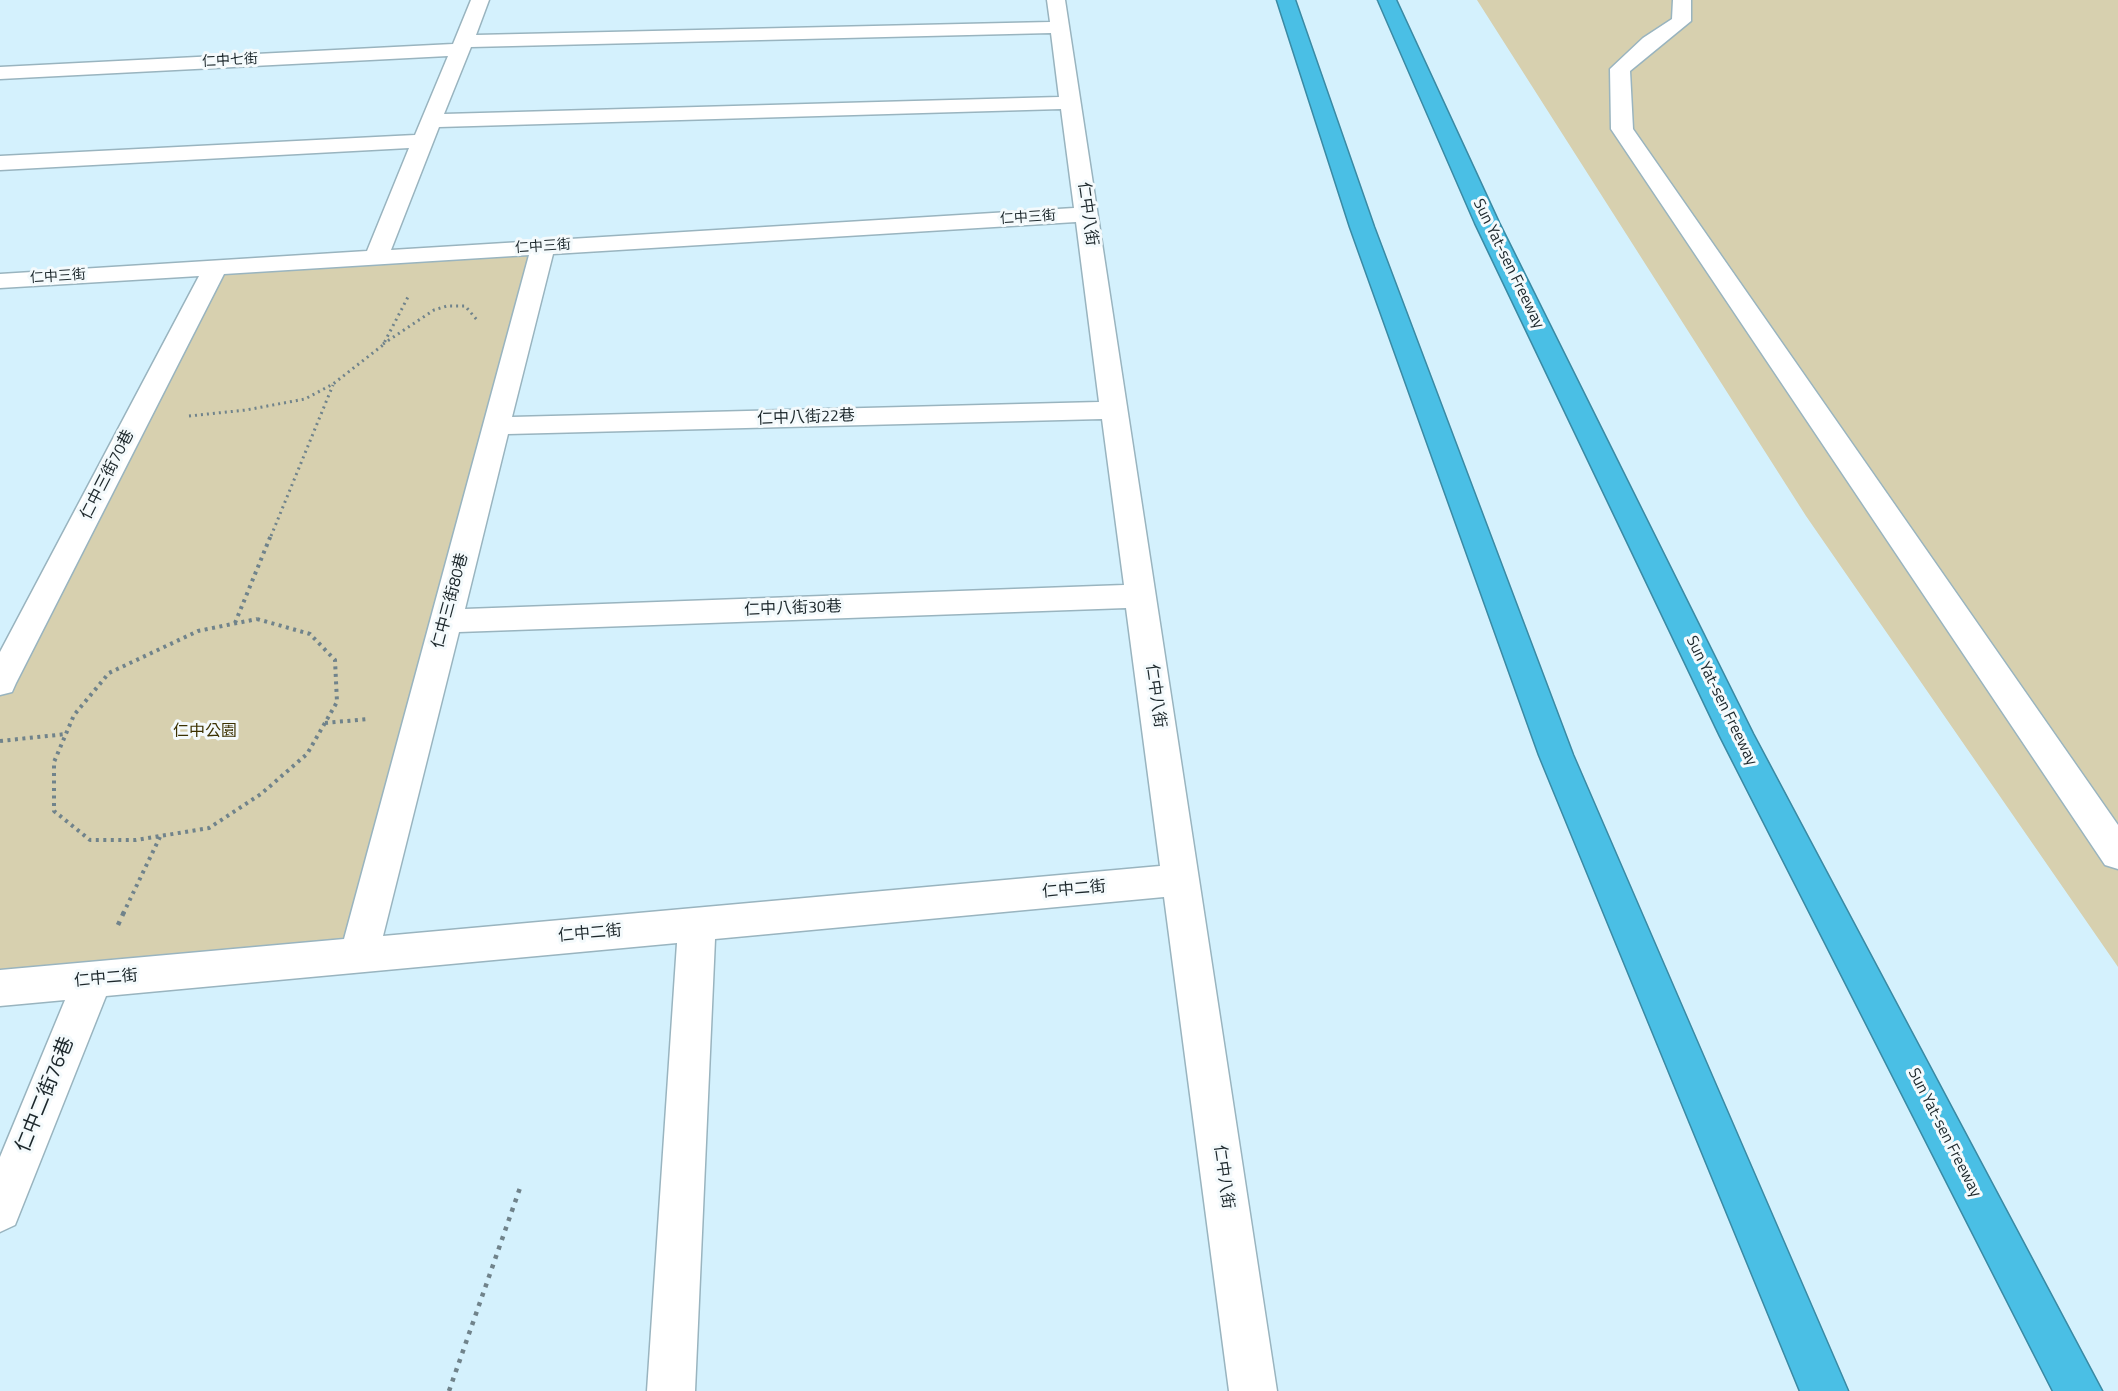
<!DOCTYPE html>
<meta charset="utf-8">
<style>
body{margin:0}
canvas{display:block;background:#d4f1fd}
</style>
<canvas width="2118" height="1391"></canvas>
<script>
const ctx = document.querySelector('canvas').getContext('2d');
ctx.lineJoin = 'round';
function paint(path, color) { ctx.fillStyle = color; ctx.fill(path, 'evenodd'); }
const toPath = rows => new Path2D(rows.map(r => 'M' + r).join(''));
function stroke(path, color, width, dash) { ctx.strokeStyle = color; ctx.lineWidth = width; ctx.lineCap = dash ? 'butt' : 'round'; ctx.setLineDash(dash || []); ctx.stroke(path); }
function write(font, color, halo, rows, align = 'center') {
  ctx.font = font + ' "Titillium Web","Noto Sans TC",sans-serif'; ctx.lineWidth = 6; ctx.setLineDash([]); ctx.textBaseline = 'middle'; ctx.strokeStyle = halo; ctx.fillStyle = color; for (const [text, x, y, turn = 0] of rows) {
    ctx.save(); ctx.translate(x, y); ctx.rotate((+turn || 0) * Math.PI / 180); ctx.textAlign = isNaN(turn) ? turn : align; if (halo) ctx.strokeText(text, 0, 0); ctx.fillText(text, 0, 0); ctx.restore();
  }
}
paint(toPath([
 [1477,0,2118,0,2118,967,1806,516],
 [543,247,359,955,0,988,0,683,216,267]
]), '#d7d0af');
const service = toPath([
 [1673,0,1691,0,1691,21,1630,71,1633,129,2118,825,2118,869,2105,865,1611,129,1610,69,1643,38,1672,19,1673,0]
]);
const minor = toPath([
 [471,0,489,0,476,35,1050,22,1047,0,1065,0,1277,1391,1229,1391,1164,897,715,939,695,1391,647,1391,677,943,106,996,15,1225,0,1232,0,1157,65,1000,0,1006,0,970,344,939,529,255,224,274,16,683,12,692,0,695,0,652,199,276,0,288,0,274,367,251,409,148,0,170,0,156,415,135,448,56,0,79,0,67,453,44,471,0],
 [1051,33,1059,97,444,114,471,47,1051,33],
 [1061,109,1074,208,391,250,439,127,1061,109],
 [1076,222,1099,402,512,417,553,254,1076,222],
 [1102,419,1124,585,465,609,508,434,1102,419],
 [1126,608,1160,866,383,936,459,632,1126,608]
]);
const motorway = toPath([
 [1277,0,1295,0,1374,227,1573,755,1848,1391,1800,1391,1539,755,1350,227,1277,0],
 [1378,0,1396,0,1499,223,1753,734,2102,1391,2053,1391,1720,736,1475,223,1378,0]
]);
stroke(service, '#99b4bf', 3);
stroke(minor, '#99b4bf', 3);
stroke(motorway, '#3a8aa4', 3);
stroke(toPath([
 [383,344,434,310,447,306,465,306,478,321],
 [189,416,246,410,305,399,333,384,383,345,409,295],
 [271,536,333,385]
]), '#70838b', 3, [2, 4]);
stroke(toPath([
 [257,619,310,634,335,660,337,702,307,754,261,794,209,828,136,840,90,840,54,811,54,762,74,715,109,673,198,631,257,619],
 [235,623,271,535],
 [325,723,368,719],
 [0,741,66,734],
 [123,914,160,837]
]), '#70838b', 4, [3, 4.5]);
stroke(toPath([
 [118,925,124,912],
 [449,1391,521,1185]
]), '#70838b', 4.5, [4, 6]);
paint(service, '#fff');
paint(minor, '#fff');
paint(motorway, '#4abfe5');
write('14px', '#1c272b', '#f4fafc', [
 ["仁中七街",230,61,-3],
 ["仁中三街",1028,218,-4],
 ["仁中三街",543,247,-4],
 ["仁中三街",58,277,-4]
]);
write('16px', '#1c272b', '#f4fafc', [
 ["仁中八街",1087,214,82],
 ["Sun Yat-sen Freeway",1508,264,64],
 ["仁中八街22巷",806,418,-2],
 ["仁中三街70巷",108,475,-63],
 ["仁中三街80巷",451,601,-75],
 ["仁中八街30巷",793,609,-2],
 ["仁中八街",1155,696,82],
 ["Sun Yat-sen Freeway",1721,701,64],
 ["仁中二街",1074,890,-5],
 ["仁中二街",590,934,-5],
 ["仁中二街",106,979,-5],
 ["Sun Yat-sen Freeway",1944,1133,63],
 ["仁中八街",1223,1177,82]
]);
write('16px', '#3c3202', '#f4fafc', [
 ["仁中公園",205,732]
]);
write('20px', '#1c272b', '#f4fafc', [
 ["仁中二街76巷",46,1095,-68]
]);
</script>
